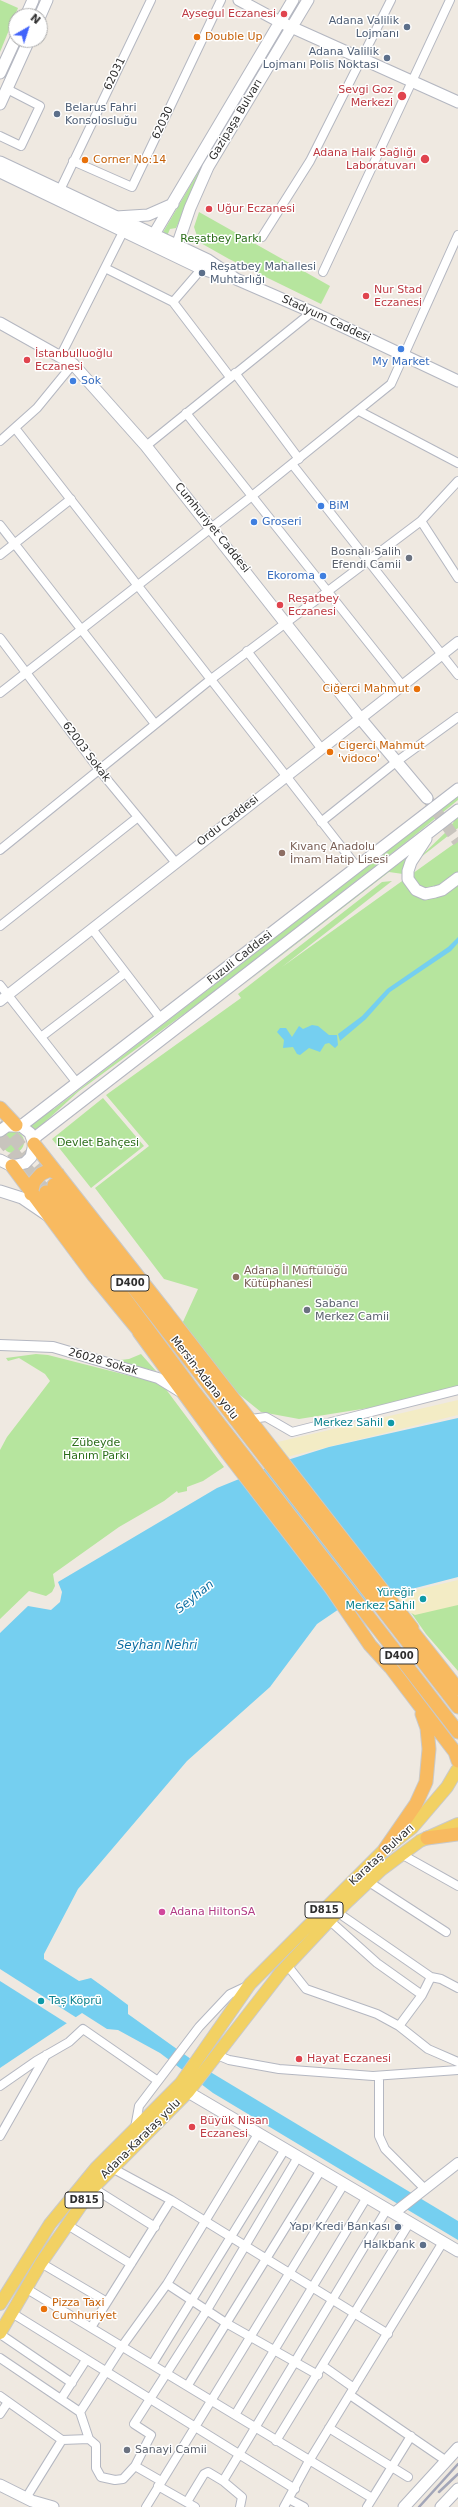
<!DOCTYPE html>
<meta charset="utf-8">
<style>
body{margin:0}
#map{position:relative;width:458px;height:2507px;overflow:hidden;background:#efe9e1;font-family:"DejaVu Sans",sans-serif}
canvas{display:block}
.north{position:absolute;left:8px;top:8px;width:40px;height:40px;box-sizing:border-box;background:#fff;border:1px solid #ababab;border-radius:50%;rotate:39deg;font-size:11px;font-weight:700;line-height:16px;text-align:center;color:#2e2e2e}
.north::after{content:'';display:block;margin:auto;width:14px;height:18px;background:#4264fb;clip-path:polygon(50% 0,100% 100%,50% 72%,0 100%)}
</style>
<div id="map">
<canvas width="458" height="2507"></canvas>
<div class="north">N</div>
</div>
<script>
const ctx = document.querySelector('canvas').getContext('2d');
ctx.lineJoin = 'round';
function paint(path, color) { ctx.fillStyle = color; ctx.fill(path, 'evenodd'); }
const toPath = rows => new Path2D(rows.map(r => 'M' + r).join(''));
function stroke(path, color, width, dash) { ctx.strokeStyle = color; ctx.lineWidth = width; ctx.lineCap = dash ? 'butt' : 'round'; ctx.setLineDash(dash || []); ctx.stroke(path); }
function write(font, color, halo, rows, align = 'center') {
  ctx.font = font + ' "DejaVu Sans",sans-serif'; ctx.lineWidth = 3; ctx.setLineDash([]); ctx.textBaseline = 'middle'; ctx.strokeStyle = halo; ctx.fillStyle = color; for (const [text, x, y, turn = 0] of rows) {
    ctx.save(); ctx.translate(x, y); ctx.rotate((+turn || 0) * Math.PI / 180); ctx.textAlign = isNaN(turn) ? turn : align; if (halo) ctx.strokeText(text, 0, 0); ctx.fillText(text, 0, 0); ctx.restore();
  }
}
paint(toPath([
 [0,0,18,8,0,52],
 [279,34,281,35,205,165,176,228,170,229,167,236,162,234],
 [199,212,330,286,321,304,229,259,199,242,194,227],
 [458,796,458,800,410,839,203,1000,79,1091,34,1132,28,1123,54,1109],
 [458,815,458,828,416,861,449,829],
 [458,841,458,1387,381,1406,299,1419,261,1412,230,1387,182,1324,198,1289,164,1279,95,1188,149,1146,106,1095,241,998,238,994,382,882,392,881,282,967],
 [422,844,403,874,389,872,237,990],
 [103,1098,144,1146,91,1188,52,1139],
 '2 1142a11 11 0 1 1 22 0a11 11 0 1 1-22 0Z',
 [36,1354,48,1355,158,1383,165,1388,224,1467,203,1481,187,1487,187,1491,178,1493,177,1491,164,1501,119,1527,53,1574,55,1586,52,1592,46,1596,29,1591,0,1619,0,1450,7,1437,50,1381,45,1374,19,1358,8,1361,6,1358],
 [141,1354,156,1371,112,1361,129,1359],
 [458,1594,458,1671,426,1634,405,1604]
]), '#b6e59e');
paint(toPath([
 [458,1400,458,1415,283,1458,269,1444],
 [458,1580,458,1605,415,1615,390,1602,386,1597]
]), '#f3ecc5');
paint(toPath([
 [458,937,458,943,451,951,390,992,366,1019,340,1041,338,1034,362,1016,387,989,448,947],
 [312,1025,318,1026,329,1035,337,1035,338,1045,335,1048,329,1043,325,1044,320,1052,309,1048,300,1055,297,1054,293,1047,283,1048,284,1040,277,1032,280,1028,286,1028,292,1037,299,1026,303,1029],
 [458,1418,458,1577,342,1607,317,1624,270,1687,187,1761,78,1889,44,1954,44,1959,79,1981,91,1978,105,1988,128,2005,128,2014,202,2067,458,2221,458,2240,213,2093,160,2053,118,2030,107,2029,82,2013,0,2068,0,1633,28,1606,51,1610,60,1602,62,1592,58,1582,217,1488,281,1462,329,1447]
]), '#75cff0');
paint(toPath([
 [0,1969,77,2018,68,2024,0,1981]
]), '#efe9e1');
stroke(toPath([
 [427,798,458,842]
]), '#c8c4bd', 11, [11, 5.5]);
stroke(toPath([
 [0,1122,54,1185],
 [0,1137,46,1192]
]), '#c8c4bd', 13, [13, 6]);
const minor = toPath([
 [0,136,21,146,40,106,7,89],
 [73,161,132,187,221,0],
 [59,192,151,0],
 [262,237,310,161,391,0],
 [105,268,173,302,204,266],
 [323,272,450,0],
 [173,302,230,377],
 [60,357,126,226],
 [235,373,299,459],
 [359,411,458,463],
 [186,413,402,685],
 [15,428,357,867],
 [0,441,37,408,73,364],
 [146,446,312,312],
 [292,464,458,675],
 [421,521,458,578],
 [0,525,155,724],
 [0,555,71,499],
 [0,638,100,771,176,863],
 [247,651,321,748],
 [0,693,252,496,391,384,458,235],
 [321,822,396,762,458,717],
 [0,850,210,680,421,521,458,481],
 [0,926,138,817],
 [92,929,161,1019],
 [0,985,77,1083],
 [41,1037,125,973],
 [251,1419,266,1417,292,1432,458,1390],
 [401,1854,458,1886],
 [369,1882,446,1932],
 [337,1912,431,1977],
 [329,1920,377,1963,422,1995],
 [287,1965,306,1989,377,2014,399,2026,428,2049,458,2062],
 [399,2026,422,1995,431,1977,441,1979,458,1988],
 [217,2055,229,2060,279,2069,373,2076,458,2070],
 [379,2076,379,2136,385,2149,425,2189],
 [0,2086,36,2061,69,2042,83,2029,158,2081],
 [135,2128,139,2106,199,2027,230,1994,247,1986],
 [0,2136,46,2055],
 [112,2168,171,2200,388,2334],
 [93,2188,155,2227],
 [66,2224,131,2264],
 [41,2263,107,2302],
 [167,2284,226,2323,318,2375],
 [27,2289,372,2498],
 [12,2313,295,2489],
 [92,2326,171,2200],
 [0,2334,72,2383],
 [0,2358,80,2412],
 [153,2363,285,2149],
 [323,2366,354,2388],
 [188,2385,321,2170],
 [350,2395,445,2460],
 [0,2396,62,2440],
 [61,2399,86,2360],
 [0,2414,8,2402],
 [235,2415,367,2197],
 [329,2428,408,2477],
 [89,2439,96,2445,96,2468,101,2477,115,2480,123,2479,135,2466,151,2435,134,2424,207,2310,298,2157],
 [276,2441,410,2222],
 [135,2466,161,2481],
 [223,2481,387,2209],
 [158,2486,195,2507],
 [26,2498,62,2440,89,2439,80,2412,123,2345,167,2284,258,2134],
 [289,2499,304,2507],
 [187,2502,204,2474,208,2472,223,2481,242,2497,240,2507],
 [146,2507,344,2184],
 [284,2507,309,2461,443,2242],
 [367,2507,411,2436]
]);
const tertiary = toPath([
 [0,1001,458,642],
 [0,1345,53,1347,158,1378,179,1391],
 [394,2213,458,2163]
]);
const secondary = toPath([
 [239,0,280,22,458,102],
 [26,16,33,0],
 [40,16,47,0],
 [0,73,16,38],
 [0,104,29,40],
 [0,162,208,260,236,279,312,312,458,381],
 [0,172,202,269,225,276],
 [116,217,148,215,173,204],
 [153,236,293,0],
 [177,246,190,208,208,167,308,0],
 [0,323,73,364,146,446,360,718,427,798],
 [426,839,411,862,408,871,408,879,416,890,425,894,435,892,442,890,458,878],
 [21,1126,458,789],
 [0,1131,7,1126,21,1126,30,1133,34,1144,31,1157,25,1163,12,1166,0,1160],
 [33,1139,458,810],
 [0,1191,22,1198,47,1215],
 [188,2092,458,2251],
 [0,2485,32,2501,53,2507],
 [404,2507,458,2448],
 [441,2507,458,2489]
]);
const primary = toPath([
 [0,2304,50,2224,96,2168,181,2083,250,1984,385,1849,412,1828,447,1787,457,1770],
 [0,2333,41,2263,93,2188,188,2092,281,1972,345,1904,381,1870,420,1841,458,1824]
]);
const trunk = toPath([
 [0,1108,16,1125],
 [34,1144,166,1312,169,1319],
 [12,1166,94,1276,144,1337],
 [54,1185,458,1707],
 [46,1192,193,1390,458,1732],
 [31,1194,34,1182,41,1174,50,1170,58,1174],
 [166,1312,412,1628],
 [139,1332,228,1454,331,1588,370,1645,390,1667],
 [405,1622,458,1689],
 [385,1660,455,1752,458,1761],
 [427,1838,458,1834],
 [385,1849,416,1804,426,1782,429,1749,427,1728,422,1714]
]);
stroke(minor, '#b4b7c1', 10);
stroke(tertiary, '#b4b7c1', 12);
stroke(secondary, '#b4b7c1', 13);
stroke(primary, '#c9c9c9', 14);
stroke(trunk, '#c9c9c9', 15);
stroke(minor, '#fff', 8);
stroke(tertiary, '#fff', 10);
stroke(secondary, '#fff', 11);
stroke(primary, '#f2d163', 12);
stroke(trunk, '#f8ba60', 13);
stroke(toPath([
 [439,2492,458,2474],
 [419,2507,458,2464]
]), '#a3a6b8', 2.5);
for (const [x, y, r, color] of [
 [284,14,4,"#e0444e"],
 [407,27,4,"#5c6f8a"],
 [197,37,4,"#e8710a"],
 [387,58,4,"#5c6f8a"],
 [402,96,5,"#e0444e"],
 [57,114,4,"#5c6f8a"],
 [425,159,5,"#e0444e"],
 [85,160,4,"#e8710a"],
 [209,209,4,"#e0444e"],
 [202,273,4,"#5c6f8a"],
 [366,296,4,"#e0444e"],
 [401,349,4,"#3f7fe0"],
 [27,360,4,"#e0444e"],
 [73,381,4,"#3f7fe0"],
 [321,506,4,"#3f7fe0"],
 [254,522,4,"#3f7fe0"],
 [409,558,4,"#6b7280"],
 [323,576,4,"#3f7fe0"],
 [280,605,4,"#e0444e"],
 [417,689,4,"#e8710a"],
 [330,752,4,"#e8710a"],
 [282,853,4,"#8d6e63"],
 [236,1277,4,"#8d6e63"],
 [307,1310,4,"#6b7280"],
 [391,1423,4,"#0f9aa8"],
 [423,1599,4,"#0f9aa8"],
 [162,1912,4,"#d1479c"],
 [41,2001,4,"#0f9aa8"],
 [299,2059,4,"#e0444e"],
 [192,2127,4,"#e0444e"],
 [398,2227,4,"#5c6f8a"],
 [423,2245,4,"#5c6f8a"],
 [44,2309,4,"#e8710a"],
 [127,2450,4,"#6b7280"]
]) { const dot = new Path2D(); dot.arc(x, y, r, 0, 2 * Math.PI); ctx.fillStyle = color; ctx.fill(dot); stroke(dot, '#fff', 1.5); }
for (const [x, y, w] of [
 [130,1283,38],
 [399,1656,38],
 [324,1910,38],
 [84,2200,38]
]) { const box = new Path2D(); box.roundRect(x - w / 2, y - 8, w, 16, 3); ctx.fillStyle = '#fff'; ctx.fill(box); stroke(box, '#2e2e2e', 1); }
write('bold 10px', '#2e2e2e', null, [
 ["D400",130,1283],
 ["D400",399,1656],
 ["D815",324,1910],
 ["D815",84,2200]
]);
write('11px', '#be3a42', '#fff', [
 ["Aysegul Eczanesi",276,14,"right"],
 ["Sevgi Goz",393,90,"right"],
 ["Merkezi",393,103,"right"],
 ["Adana Halk Sağlığı",416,153,"right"],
 ["Laboratuvarı",416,166,"right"],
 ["Uğur Eczanesi",217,209],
 ["Nur Stad",374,290],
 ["Eczanesi",374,303],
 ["İstanbulluoğlu",35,354],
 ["Eczanesi",35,367],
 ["Reşatbey",288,599],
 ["Eczanesi",288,612],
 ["Hayat Eczanesi",307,2059],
 ["Büyük Nisan",200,2121],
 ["Eczanesi",200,2134]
], 'left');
write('11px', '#4e5e75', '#fff', [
 ["Adana Valilik",399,21],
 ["Lojmanı",399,34],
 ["Adana Valilik",379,52],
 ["Lojmanı Polis Noktası",379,65],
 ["Belarus Fahri",65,108,"left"],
 ["Konsolosluğu",65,121,"left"],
 ["Reşatbey Mahallesi",210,267,"left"],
 ["Muhtarlığı",210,280,"left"],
 ["Yapı Kredi Bankası",390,2227],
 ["Halkbank",415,2245]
], 'right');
write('11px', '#c56008', '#fff', [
 ["Double Up",205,37],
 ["Corner No:14",93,160],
 ["Ciğerci Mahmut",409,689,"right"],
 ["Cigerci Mahmut",338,746],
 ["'vidoco'",338,759],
 ["Pizza Taxi",52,2303],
 ["Cumhuriyet",52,2316]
], 'left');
write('11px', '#2e2e2e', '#fff', [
 ["62031",115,74,-64],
 ["Gazipaşa Bulvarı",236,120,-59],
 ["62030",163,123,-65],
 ["Stadyum Caddesi",326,319,25],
 ["Cumhuriyet Caddesi",212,528,51],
 ["62003 Sokak",86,752,53],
 ["Ordu Caddesi",228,821,-38],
 ["Fuzuli Caddesi",240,958,-38],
 ["26028 Sokak",103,1362,16],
 ["Mersin-Adana yolu",204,1378,52],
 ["Karataş Bulvarı",382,1855,-43],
 ["Adana-Karataş yolu",141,2139,-45]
]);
write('11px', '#2c6e1b', '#fff', [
 ["Reşatbey Parkı",221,239],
 ["Devlet Bahçesi",98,1143],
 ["Zübeyde",96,1443],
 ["Hanım Parkı",96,1456]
]);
write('11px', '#366cbe', '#fff', [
 ["My Market",401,362,"center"],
 ["Sok",81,381],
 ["BiM",329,506],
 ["Groseri",262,522],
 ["Ekoroma",315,576,"right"]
], 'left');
write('11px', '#5b616d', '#fff', [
 ["Bosnalı Salih",401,552,"right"],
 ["Efendi Camii",401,565,"right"],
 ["Sabancı",315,1304],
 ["Merkez Camii",315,1317],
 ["Sanayi Camii",135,2450]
], 'left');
write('11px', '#785e54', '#fff', [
 ["Kıvanç Anadolu",290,847],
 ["İmam Hatip Lisesi",290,860],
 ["Adana İl Müftülüğü",244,1271],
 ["Kütüphanesi",244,1284]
], 'left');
write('11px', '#0d838f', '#fff', [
 ["Merkez Sahil",383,1423],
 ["Yüreğir",415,1593],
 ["Merkez Sahil",415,1606],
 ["Taș Köprü",49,2001,"left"]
], 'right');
write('11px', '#b23c85', '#fff', [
 ["Adana HiltonSA",170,1912]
], 'left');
write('italic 12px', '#0d6fa3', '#fff', [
 ["Seyhan",195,1597,-39],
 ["Seyhan Nehri",157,1646]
]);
</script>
